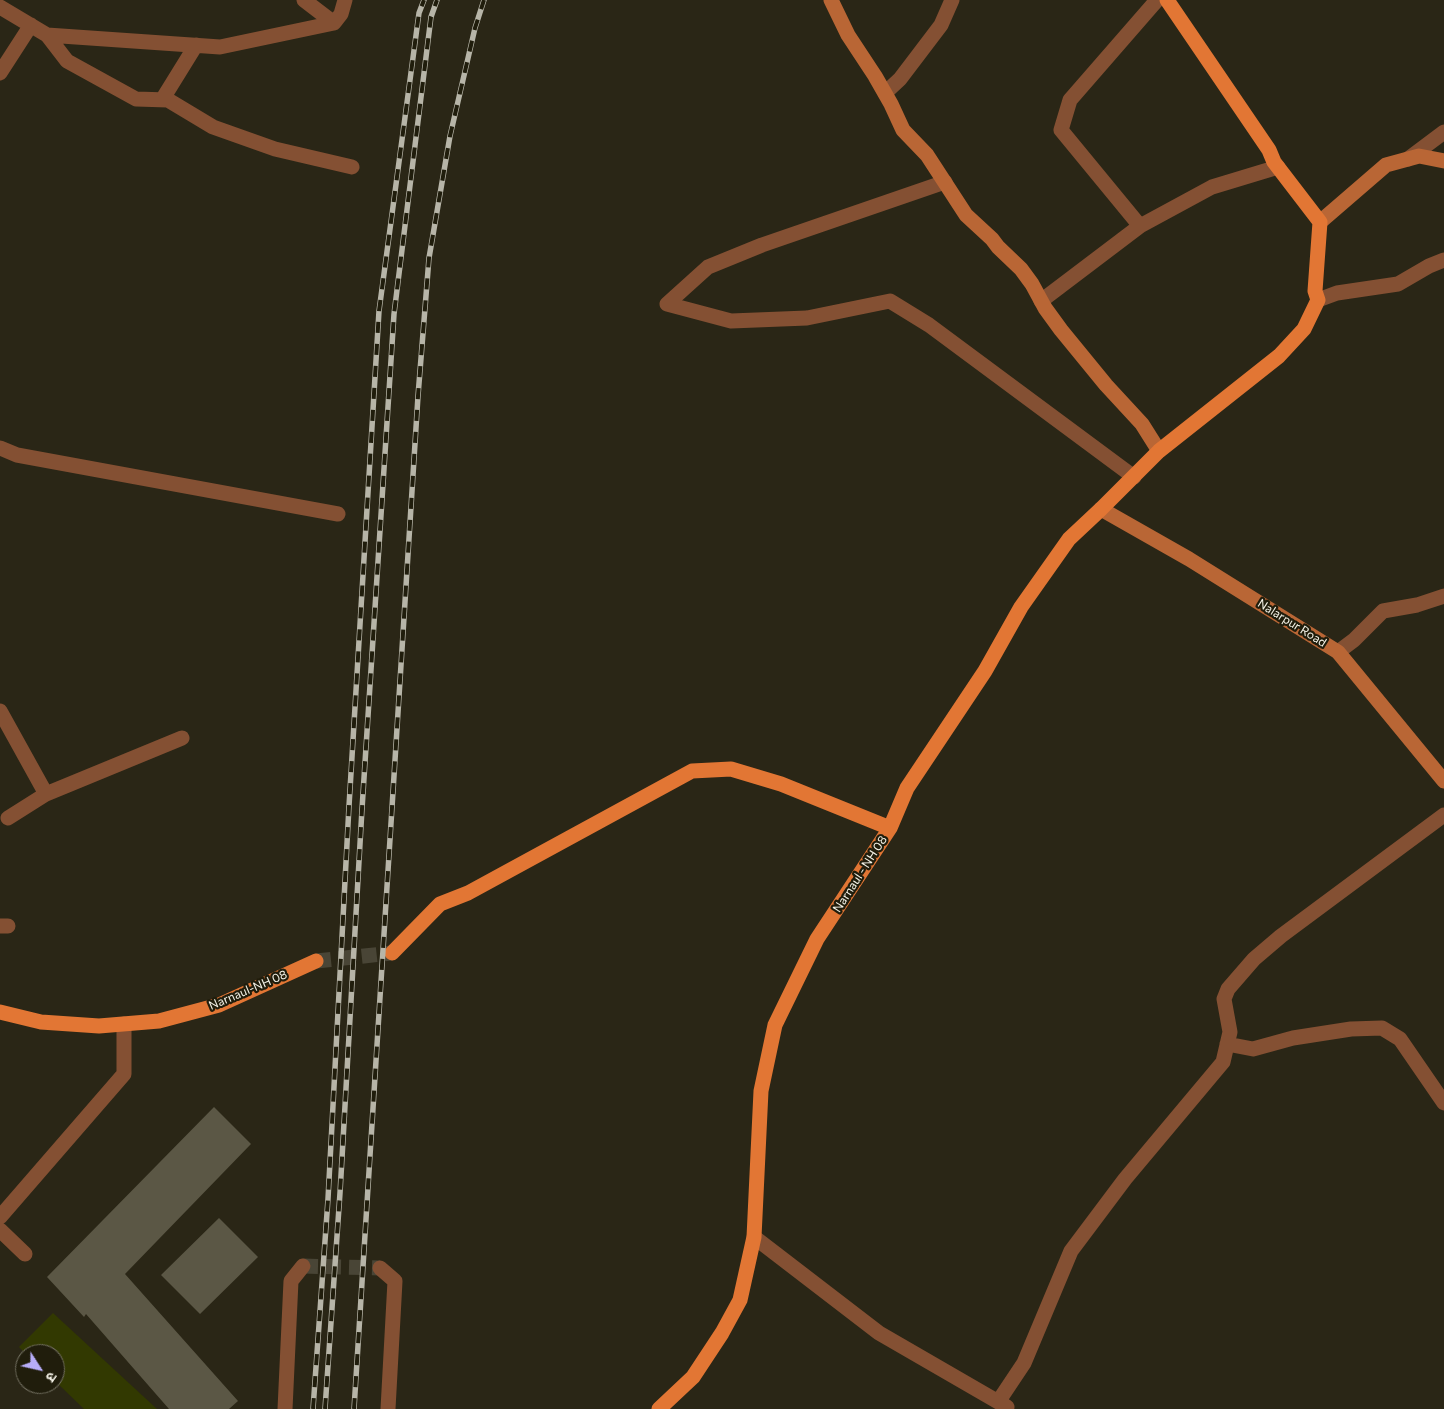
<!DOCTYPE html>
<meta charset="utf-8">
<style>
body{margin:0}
#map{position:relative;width:1444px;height:1409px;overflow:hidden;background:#2a2616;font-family:Commissioner,"Noto Sans Devanagari",sans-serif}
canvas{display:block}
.north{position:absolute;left:15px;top:1344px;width:50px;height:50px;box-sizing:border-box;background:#201d0c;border:1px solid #767364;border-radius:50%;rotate:125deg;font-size:14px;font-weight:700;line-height:20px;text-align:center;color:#f6f4e9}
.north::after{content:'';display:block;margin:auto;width:18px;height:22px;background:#b6acf8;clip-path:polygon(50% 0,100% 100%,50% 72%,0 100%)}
</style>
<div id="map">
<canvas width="1444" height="1409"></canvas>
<div class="north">उ</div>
</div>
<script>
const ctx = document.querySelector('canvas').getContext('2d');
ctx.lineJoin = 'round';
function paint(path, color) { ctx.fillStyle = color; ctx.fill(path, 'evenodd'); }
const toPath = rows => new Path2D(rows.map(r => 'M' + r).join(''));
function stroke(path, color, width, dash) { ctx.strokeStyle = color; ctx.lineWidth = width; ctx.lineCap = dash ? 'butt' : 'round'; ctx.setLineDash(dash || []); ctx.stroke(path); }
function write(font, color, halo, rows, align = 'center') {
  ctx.font = font + ' Commissioner,sans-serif'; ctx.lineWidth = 4.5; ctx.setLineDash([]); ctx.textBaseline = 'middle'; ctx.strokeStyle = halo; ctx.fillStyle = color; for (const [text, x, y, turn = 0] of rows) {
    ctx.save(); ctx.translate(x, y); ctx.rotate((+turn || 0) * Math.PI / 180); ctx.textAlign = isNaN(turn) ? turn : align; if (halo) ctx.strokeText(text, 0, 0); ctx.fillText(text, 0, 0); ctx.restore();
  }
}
paint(toPath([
 [53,1313,157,1409,84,1409,55,1381,55,1354,26,1354,19,1347]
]), '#323901');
paint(toPath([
 [214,1107,251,1144,125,1274,238,1401,229,1409,169,1409,86,1314,84,1317,47,1277],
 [219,1218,258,1257,200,1314,161,1275]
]), '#5b5745');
stroke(toPath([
 [303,1266,380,1268]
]), '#494536', 15, [15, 8]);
stroke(toPath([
 [316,961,392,953]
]), '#494536', 15, [15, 8]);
stroke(toPath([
 [304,0,334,23],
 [0,7,47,35,220,47,334,23,341,14,345,0],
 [47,35,67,61,136,99,168,100,213,127,275,149,352,167],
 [0,73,31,25],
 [885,93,900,79,941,25,952,0],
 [162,100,196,45],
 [1408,159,1444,132],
 [1140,226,1061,130,1070,100,1157,0],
 [1318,300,1337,293,1398,284,1429,266,1444,260],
 [1041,301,1140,226,1212,187,1278,167],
 [667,304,731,321,807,318,890,301,929,325,1134,477],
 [667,304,708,267,762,245,945,182],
 [0,448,17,455,338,514],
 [1338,652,1354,640,1383,611,1417,605,1444,596],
 [0,711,46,794],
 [8,818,46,794,182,738],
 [0,926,8,926],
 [1227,1044,1253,1049,1293,1038,1351,1029,1382,1028,1400,1039,1444,1103],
 [0,1217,124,1074,124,1024],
 [0,1230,25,1254],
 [754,1237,879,1333,1007,1407],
 [380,1268,395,1281,388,1409],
 [1001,1404,1002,1396,1024,1363,1071,1251,1125,1179,1223,1062,1230,1032,1224,999,1228,989,1254,959,1281,936,1444,815],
 [285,1409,291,1281,303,1266]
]), '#845033', 15);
stroke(toPath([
 [831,0,848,35,875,76,891,104,903,130,927,155,966,215,992,239,998,247,1021,269,1032,284,1045,308,1061,330,1106,385,1142,424,1159,451],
 [1320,222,1386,165,1419,156,1444,161],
 [1101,509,1189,559,1338,652,1444,781]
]), '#b96635', 15);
stroke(toPath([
 [392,953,440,904,468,893,692,771,731,769,781,784,890,828],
 [0,1012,41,1022,99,1026,159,1021,219,1005,316,961],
 [659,1409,693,1377,722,1333,740,1300,754,1237,761,1091,775,1025,817,939,890,828,907,788,985,671,1021,607,1069,539,1101,509,1159,451,1279,356,1304,329,1318,300,1315,291,1320,222,1274,162,1269,150,1167,0]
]), '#e27634', 15);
const rail = toPath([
 [313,1409,328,1199,349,806,379,311,419,13,424,0],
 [325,1409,340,1193,362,809,394,314,431,17,437,0],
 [354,1409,418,396,429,258,450,136,475,28,484,0]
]);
stroke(rail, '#b7b5a8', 5.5);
stroke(rail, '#201d0c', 4, [11]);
write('12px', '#f6f4e9', '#201d0c', [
 ["Nalarpur Road",1292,623,32],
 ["Narnaul - NH 08",860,874,-57],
 ["Narnaul-NH 08",248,990,-23]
]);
</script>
